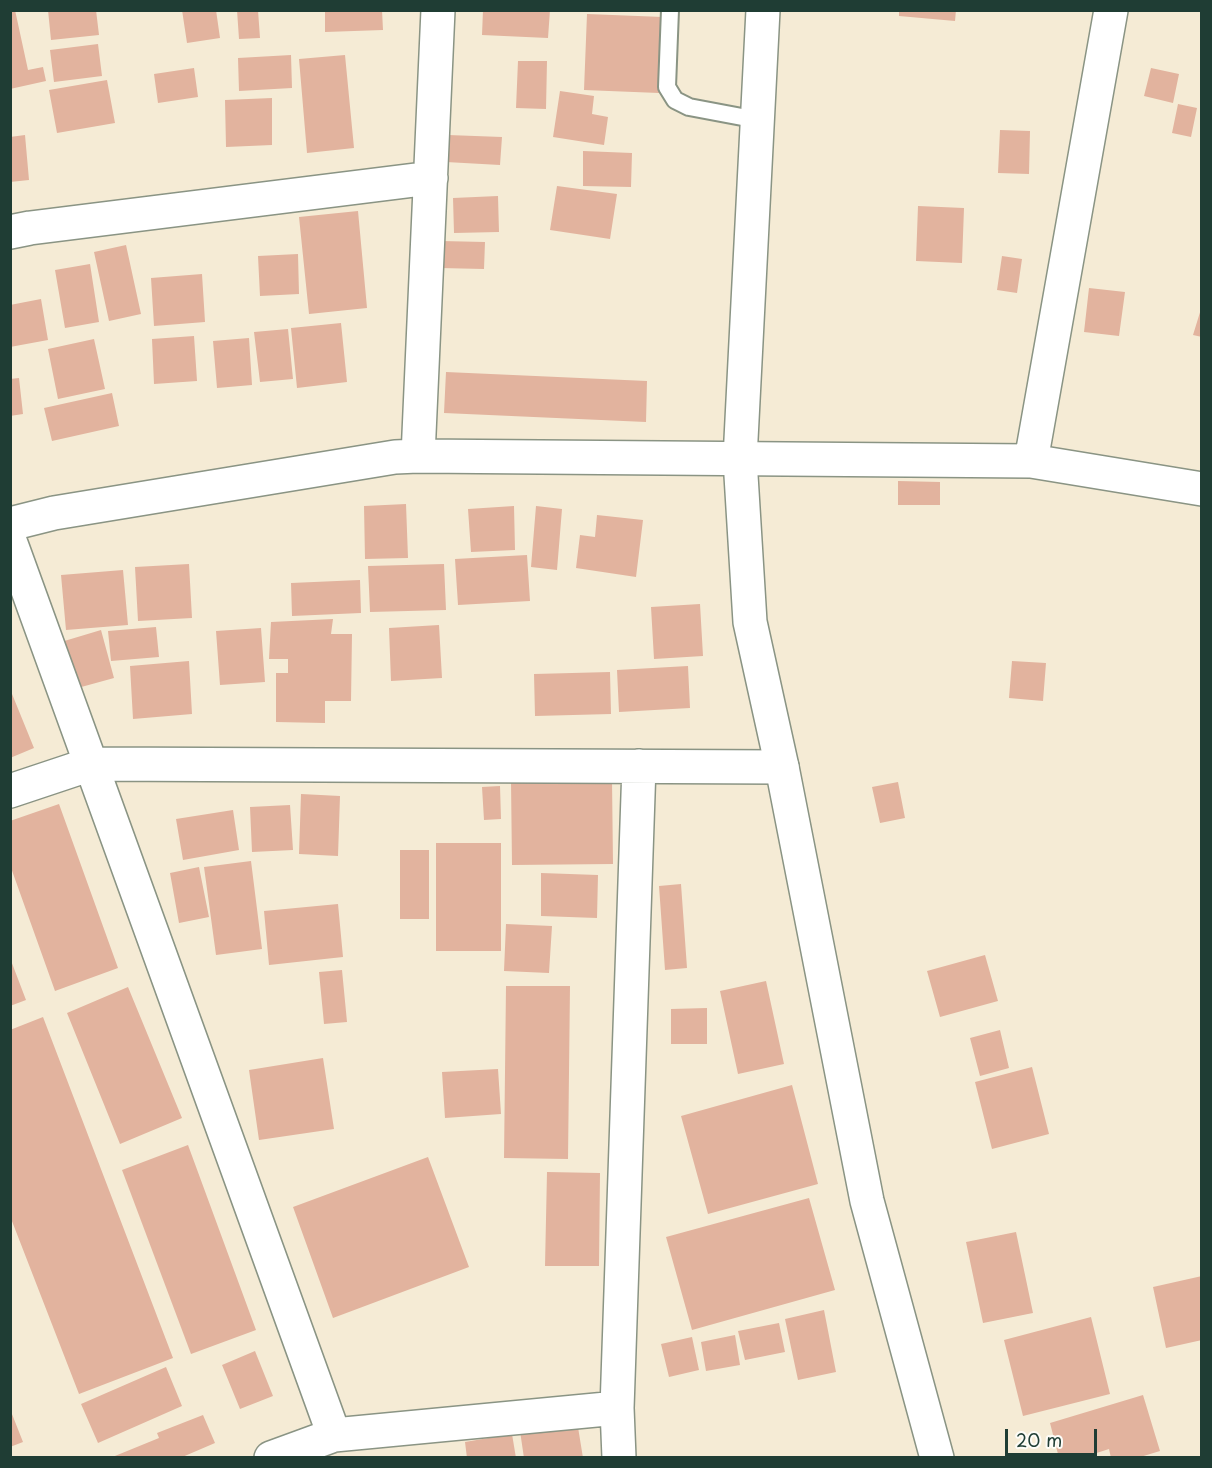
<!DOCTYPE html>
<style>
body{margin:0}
#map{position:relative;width:1212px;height:1468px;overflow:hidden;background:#f5ebd5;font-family:"Playpen Sans",sans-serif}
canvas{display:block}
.frame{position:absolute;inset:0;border:12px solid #1f3d34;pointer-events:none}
.scale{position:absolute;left:1005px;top:1429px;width:92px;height:27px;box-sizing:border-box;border:3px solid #1f3d34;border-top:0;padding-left:8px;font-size:18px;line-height:21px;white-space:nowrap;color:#1f3d34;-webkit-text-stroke:4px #fdfcf7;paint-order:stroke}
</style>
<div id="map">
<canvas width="1212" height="1468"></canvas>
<div class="frame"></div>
<div class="scale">20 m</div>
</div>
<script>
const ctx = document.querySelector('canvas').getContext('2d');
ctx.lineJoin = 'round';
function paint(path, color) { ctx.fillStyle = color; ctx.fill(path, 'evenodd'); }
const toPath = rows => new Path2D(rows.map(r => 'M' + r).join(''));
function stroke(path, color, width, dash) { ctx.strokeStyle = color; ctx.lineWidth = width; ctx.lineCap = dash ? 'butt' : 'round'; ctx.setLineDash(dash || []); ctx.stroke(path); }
paint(toPath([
 [10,10,15,10,28,70,43,67,46,81,10,89],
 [48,10,96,10,99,35,51,40],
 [182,10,216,10,220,38,187,43],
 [237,10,258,10,260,38,239,39],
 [325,10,382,10,383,30,325,32],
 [483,10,550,10,548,38,482,35],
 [899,10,956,10,955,21,899,16],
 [587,14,663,17,659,93,584,90],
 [98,44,102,76,54,82,50,50],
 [291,55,292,88,239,91,238,58],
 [345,55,354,148,307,153,299,59],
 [518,61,547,61,546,109,516,108],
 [194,68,198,97,158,103,154,74],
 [1151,68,1179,74,1173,103,1144,96],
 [107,80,115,123,57,133,49,90],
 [560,91,594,96,592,114,608,117,604,145,553,137],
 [272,98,272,145,226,147,225,100],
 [1178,104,1197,108,1191,137,1172,133],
 [1000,130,1030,131,1029,174,998,173],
 [25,135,29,180,10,182,10,137],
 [448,135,502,137,500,165,446,162],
 [583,151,632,153,631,187,583,186],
 [557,186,617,194,610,239,550,230],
 [498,196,499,232,454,233,453,198],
 [918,206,964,208,962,263,916,261],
 [358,211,367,308,309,314,299,217],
 [441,241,485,242,484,269,440,268],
 [126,245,141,314,109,321,94,252],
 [298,254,299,294,260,296,258,256],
 [1002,256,1022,259,1017,293,997,290],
 [90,264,99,322,65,328,55,270],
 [202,274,205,322,154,326,151,278],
 [1089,288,1125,292,1119,336,1084,332],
 [41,299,48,340,10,347,10,305],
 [1201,309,1202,309,1202,337,1193,335],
 [341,323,347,382,297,388,291,328],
 [288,329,293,379,260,382,254,332],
 [194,336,197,381,154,384,152,339],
 [249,338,252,385,217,388,213,341],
 [94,339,105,389,58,399,48,349],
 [446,372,647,381,646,422,444,413],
 [19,378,23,414,10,416,10,379],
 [112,393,119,426,52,441,44,408],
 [898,481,940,482,940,505,898,505],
 [406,504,408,558,365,559,364,506],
 [514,506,515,550,471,552,468,509],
 [536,506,562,509,557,570,531,567],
 [597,515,643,520,636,577,576,568,580,535,595,537],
 [527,555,530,601,458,605,455,559],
 [189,564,192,618,138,621,135,567],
 [444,564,446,610,370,612,368,566],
 [123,570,128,625,66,630,61,575],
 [360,580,361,613,292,616,291,583],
 [700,604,703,656,654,659,651,607],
 [333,619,331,634,352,634,351,701,325,701,325,723,276,722,276,673,288,673,288,659,269,659,271,622],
 [439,625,442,678,391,681,389,628],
 [156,627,159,657,111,661,108,631],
 [261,628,265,682,220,685,216,631],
 [101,630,114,678,74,689,61,642],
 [189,661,192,714,133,719,130,666],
 [1012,661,1046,663,1043,701,1009,698],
 [688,666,690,708,619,712,617,670],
 [610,672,611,714,535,716,534,674],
 [10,689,34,748,10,758],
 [612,780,613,864,512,865,511,781],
 [898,782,905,818,880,823,872,787],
 [500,786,501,819,484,820,482,787],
 [301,794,340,796,338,856,299,854],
 [59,804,118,968,55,991,10,865,10,821],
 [290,805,293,850,252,852,250,807],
 [233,810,239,850,183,860,176,819],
 [436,843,501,843,501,951,436,951],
 [400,850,429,850,429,919,400,919],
 [251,861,262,949,216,955,204,867],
 [199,867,209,917,179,923,170,873],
 [541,873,598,875,597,918,541,916],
 [681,884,687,968,665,970,659,886],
 [338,904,343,957,269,965,264,911],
 [506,924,552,926,549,973,504,971],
 [985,955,998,1001,940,1017,927,971],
 [10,958,26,1000,10,1006],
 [342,970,347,1022,324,1024,319,972],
 [766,981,784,1064,738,1074,720,991],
 [506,986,570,986,568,1159,504,1158],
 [128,987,182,1118,120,1144,67,1013],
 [707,1008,707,1044,671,1044,671,1009],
 [43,1017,173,1358,79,1394,10,1216,10,1030],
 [1000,1030,1009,1068,980,1076,970,1038],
 [323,1058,334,1129,259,1140,249,1070],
 [1032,1067,1049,1134,992,1149,975,1082],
 [498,1069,501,1114,445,1118,442,1072],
 [792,1085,818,1184,708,1214,681,1116],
 [188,1145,256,1330,191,1354,122,1170],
 [428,1157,469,1267,333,1318,293,1207],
 [547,1172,600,1173,599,1266,545,1266],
 [809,1198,835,1290,692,1330,666,1237],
 [1016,1232,1033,1313,983,1323,966,1242],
 [1202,1276,1202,1340,1166,1348,1153,1287],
 [824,1310,836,1372,798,1380,785,1319],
 [1091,1317,1110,1394,1023,1416,1004,1340],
 [779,1323,785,1352,745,1360,738,1331],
 [735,1335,740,1365,706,1371,701,1342],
 [692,1337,699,1370,669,1377,661,1344],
 [255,1351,273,1396,240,1409,222,1365],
 [166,1367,182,1406,98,1443,81,1404],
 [1143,1395,1160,1451,1137,1458,1111,1458,1109,1449,1081,1458,1059,1458,1050,1423],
 [10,1409,23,1442,10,1447],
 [203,1415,215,1443,180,1458,110,1458,159,1438,157,1433],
 [577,1421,583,1458,524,1458,520,1431],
 [512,1434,516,1458,467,1458,465,1442]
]), '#e2b39e');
const service = toPath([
 [670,10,667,87,675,100,689,107,758,120]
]);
const minor = toPath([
 [10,232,30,228,431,178],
 [418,456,438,10],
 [1031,461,1111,10],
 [10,524,54,513,395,457,418,456,1031,461,1202,489],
 [10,541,334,1435],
 [10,791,91,764,782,767],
 [271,1458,334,1435,617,1408],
 [619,1458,617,1408,639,766]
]);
const trunk = toPath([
 [763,10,740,459,750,622,782,767,867,1201,937,1458]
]);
stroke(service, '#8a9484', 20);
stroke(minor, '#8a9484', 36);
stroke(trunk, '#8a9484', 36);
stroke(service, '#fff', 16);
stroke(minor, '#fff', 33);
stroke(trunk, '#fff', 33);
</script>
